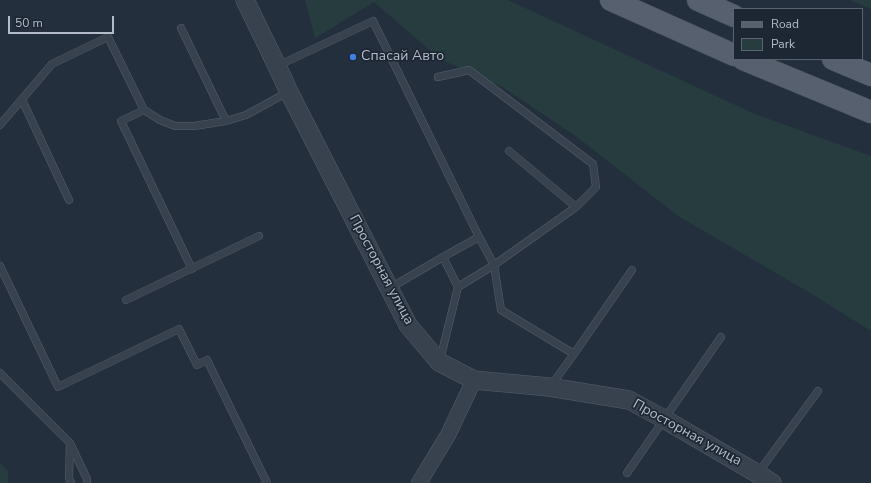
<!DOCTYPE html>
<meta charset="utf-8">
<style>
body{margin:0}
#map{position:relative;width:871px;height:483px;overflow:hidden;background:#242f3e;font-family:"Nunito Sans",sans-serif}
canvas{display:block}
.legend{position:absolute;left:733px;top:8px;width:130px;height:52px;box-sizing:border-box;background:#1d2633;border:1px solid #59626f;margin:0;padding:5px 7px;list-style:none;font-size:12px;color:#b4bcc9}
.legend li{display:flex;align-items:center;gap:8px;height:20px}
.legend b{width:20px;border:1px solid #59626f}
.scale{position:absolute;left:8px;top:16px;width:106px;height:18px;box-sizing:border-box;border:2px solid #b4bcc9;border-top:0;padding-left:5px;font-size:12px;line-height:14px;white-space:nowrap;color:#b4bcc9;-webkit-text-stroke:3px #1d2633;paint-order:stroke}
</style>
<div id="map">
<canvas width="871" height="483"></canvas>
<ul class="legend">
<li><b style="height:5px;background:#56606e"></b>Road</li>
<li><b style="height:11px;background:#263c3f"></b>Park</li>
</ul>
<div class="scale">50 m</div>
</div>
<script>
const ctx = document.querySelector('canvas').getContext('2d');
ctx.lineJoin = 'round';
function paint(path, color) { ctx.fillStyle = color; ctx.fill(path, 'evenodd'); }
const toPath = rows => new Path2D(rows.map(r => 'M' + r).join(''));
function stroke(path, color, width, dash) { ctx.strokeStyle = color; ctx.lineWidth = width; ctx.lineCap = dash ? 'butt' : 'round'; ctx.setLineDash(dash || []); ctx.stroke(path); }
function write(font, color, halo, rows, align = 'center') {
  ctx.font = font + ' "Nunito Sans",sans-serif'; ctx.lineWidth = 3.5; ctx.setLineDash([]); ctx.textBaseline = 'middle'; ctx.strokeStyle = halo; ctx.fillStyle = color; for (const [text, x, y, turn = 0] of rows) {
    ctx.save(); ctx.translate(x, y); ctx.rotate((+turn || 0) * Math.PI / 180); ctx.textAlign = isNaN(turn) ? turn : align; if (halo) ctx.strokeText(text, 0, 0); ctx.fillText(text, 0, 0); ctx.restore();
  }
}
paint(toPath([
 [305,0,508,0,755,114,871,156,871,331,812,294,678,216,577,137,504,88,440,59,374,2,315,38],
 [849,0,871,0,871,9],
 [0,463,8,471,8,483,0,483]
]), '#263c3f');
const service = toPath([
 [181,28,226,121],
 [277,66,373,21,479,237,494,265,501,310,574,354],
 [438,77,469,70,593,164,596,187,576,207,494,265,458,287,440,360],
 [22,100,69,200],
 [144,110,121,121,192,269],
 [0,125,52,64,108,37,144,110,160,120,175,126,194,126,226,121,246,115,288,92],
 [509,151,576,207],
 [443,257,458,287],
 [0,266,58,387,179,329,197,365,207,360,267,483],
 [390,288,443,257,479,237],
 [126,300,259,236],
 [0,373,70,443],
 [550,387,574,354,632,270],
 [627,473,721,337],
 [758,473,818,391],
 [71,483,69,478,70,443,87,479,87,483]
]);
const minor = toPath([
 [419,483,448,435,474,380]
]);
const tertiary = toPath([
 [245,0,277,66,289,92,408,325,439,362,474,380,549,387,629,400,664,419,758,474,772,483]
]);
const primary = toPath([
 [611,0,734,55],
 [698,0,734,16],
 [743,59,871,112],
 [833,59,871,75]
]);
stroke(service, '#565f6c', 8);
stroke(minor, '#565f6c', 16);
stroke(tertiary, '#565f6c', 19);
stroke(primary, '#414a57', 23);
stroke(service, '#38414e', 7);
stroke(minor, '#38414e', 15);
stroke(tertiary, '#38414e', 18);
stroke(primary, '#56606e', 22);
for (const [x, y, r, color] of [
 [353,57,4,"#3f7fe0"]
]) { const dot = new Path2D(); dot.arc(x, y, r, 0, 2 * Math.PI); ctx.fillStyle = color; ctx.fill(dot); stroke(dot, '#1d2633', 1.5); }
write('14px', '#b4bcc9', '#1d2633', [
 ["Спасай Авто",361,57]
], 'left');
write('14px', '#b4bcc9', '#1d2633', [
 ["Просторная улица",381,270,62],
 ["Просторная улица",687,433,29]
]);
</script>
